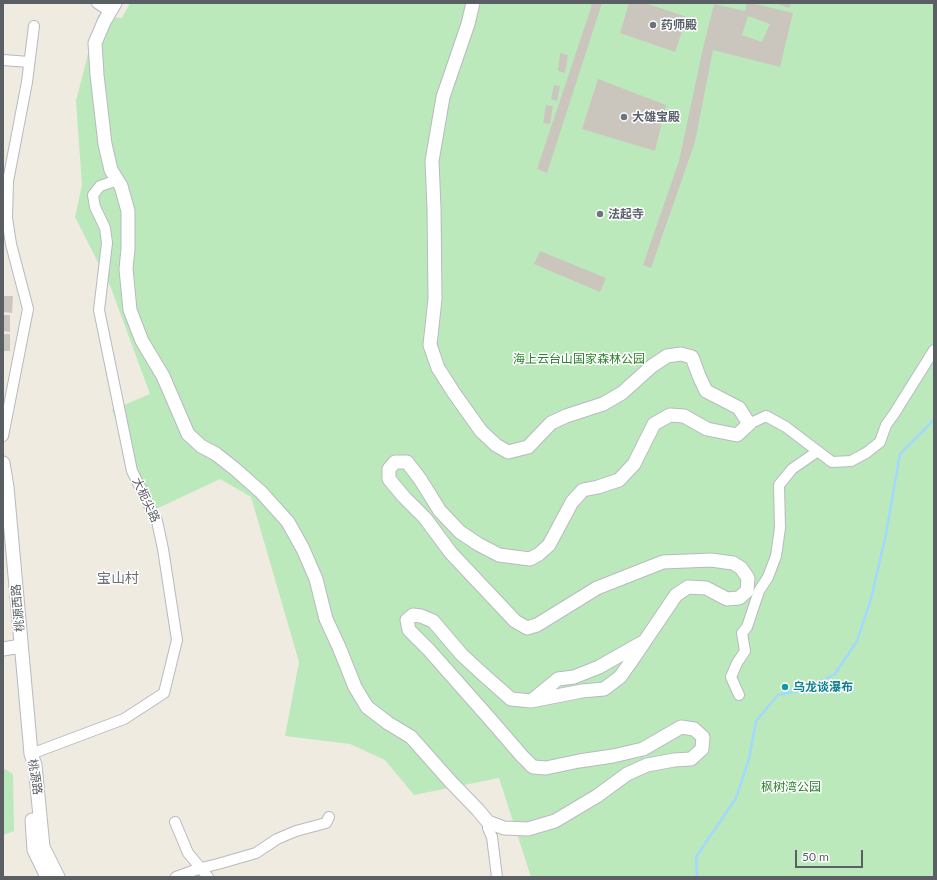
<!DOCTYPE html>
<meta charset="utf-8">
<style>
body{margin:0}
#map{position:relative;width:937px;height:880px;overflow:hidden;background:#efebe1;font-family:Lato,sans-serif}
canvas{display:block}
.frame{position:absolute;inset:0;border:4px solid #5a5f64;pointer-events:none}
.scale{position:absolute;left:795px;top:850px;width:68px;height:18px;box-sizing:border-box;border:2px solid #5a5f64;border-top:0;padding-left:5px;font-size:12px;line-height:14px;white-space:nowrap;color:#5a5f64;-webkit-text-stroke:3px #fff;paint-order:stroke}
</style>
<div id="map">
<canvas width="937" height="880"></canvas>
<div class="frame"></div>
<div class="scale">50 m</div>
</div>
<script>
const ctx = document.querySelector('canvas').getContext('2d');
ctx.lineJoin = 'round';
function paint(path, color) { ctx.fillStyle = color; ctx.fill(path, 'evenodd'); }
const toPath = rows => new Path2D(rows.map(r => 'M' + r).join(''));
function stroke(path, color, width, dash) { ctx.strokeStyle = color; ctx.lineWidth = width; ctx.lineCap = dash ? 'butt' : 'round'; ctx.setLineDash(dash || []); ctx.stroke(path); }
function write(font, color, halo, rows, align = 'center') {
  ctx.font = font + ' Lato,"Noto Sans SC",sans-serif'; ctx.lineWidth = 3; ctx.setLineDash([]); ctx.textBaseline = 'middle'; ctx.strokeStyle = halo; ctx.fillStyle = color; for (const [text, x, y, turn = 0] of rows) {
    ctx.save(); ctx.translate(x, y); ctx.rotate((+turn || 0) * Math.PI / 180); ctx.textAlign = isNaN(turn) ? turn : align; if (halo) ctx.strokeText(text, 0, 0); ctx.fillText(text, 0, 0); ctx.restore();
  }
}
paint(toPath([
 [130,3,934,3,934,877,531,877,499,778,414,795,385,760,350,744,285,736,299,662,251,497,220,479,154,510,112,410,150,394,111,288,75,217,82,185,76,101,98,15,122,18],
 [3,768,13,774,14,831,3,835]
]), '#bce9bb');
stroke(toPath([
 [697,877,696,857,736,798,749,759,756,721,778,695,804,690,835,674,857,641,871,599,886,534,900,454,926,428,934,419]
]), '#a1d9ff', 2.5);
paint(toPath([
 [587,3,602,3,547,173,537,169,592,5],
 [629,3,645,3,687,17,675,52,620,33],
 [747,3,751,3,793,13,780,67,713,50,695,142,651,268,643,265,679,161,703,48,714,4,745,11],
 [748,16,770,24,762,42,742,35],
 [775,3,791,3,789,8],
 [560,53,568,55,565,73,558,71],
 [598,79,666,105,655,151,582,129],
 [554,85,560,86,557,101,551,99],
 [546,105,553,106,550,124,543,123],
 [540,251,606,278,600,292,534,264],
 [3,296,13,296,12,313,3,312],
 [3,315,10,315,10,332,3,331],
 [3,334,10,334,10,351,3,351]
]), '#cac6be');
const minor = toPath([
 [97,3,110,12],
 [3,60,29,62],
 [749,424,766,416,786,427,832,462,851,461,866,453,880,442,886,425,894,414,934,350],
 [3,436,28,309,11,244,7,218,8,181,27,82,34,26],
 [739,695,731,677,737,663,745,651,742,633,747,627,759,591,768,577,776,556,780,528,779,485,792,469,818,451],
 [31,754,124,719,164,693,177,640,163,549,157,521,132,471,99,310,107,243,105,228,95,207,93,195,100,186,118,180],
 [175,822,188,853,208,877],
 [488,822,488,828,492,837,497,877],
 [176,877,201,868,218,864,256,853,277,839,296,831,326,823,329,817]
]);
const tertiary = toPath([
 [115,3,104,22,95,43,97,75,105,144,111,170,121,186,128,211,128,249,126,269,130,310,142,341,163,376,188,434,201,446,216,454,235,469,261,492,288,522,303,549,316,579,326,619,339,647,355,687,367,707,388,723,411,737,450,781,478,810,488,822,504,828,528,829,555,821,597,796,627,774,647,765,674,760,691,759,702,749,703,737,694,729,681,727,643,749,613,756,579,761,546,768,533,767,522,756,490,719,429,650,409,630,407,620,413,615,421,616,433,621,462,655,486,677,511,699,531,701],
 [473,3,468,24,443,97,432,161,434,208,435,299,430,345,438,368,454,393,481,431,496,445,508,452,528,447,551,423,566,416,603,404,622,393,652,366,667,356,681,354,692,357,699,376,706,391,739,408,749,424,737,435,707,429,684,416,670,415,654,424,634,464,619,480,598,487,583,490,572,502,549,545,539,554,530,559,499,555,478,544,460,532,440,511,420,479,407,462,395,462,389,469,389,479,404,497,425,518,451,553,515,621,527,628,537,625,597,588,663,562,711,560,733,563,741,568,748,578,747,591,739,598,727,599,706,588,688,587,676,595,630,663,620,677,604,689,582,691,531,701,558,679,574,677,599,667,645,641],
 [3,463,7,487,30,742,31,754,35,765,43,847,58,877],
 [3,649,21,646],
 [32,820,34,850,47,877]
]);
stroke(minor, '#b7bac0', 12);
stroke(tertiary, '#b7bac0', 15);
stroke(minor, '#fff', 10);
stroke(tertiary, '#fff', 13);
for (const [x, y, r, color] of [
 [653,25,4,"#6b7280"],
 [624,117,4,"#6b7280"],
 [600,214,4,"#6b7280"],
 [785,687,4,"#0f9aa8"]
]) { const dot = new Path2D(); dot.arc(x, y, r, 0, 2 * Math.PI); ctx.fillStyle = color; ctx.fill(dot); stroke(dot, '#fff', 1.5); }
write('bold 12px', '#5b616d', '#fff', [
 ["药师殿",661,25],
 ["大雄宝殿",632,117],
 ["法起寺",608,214]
], 'left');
write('12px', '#2b832c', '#fff', [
 ["海上云台山国家森林公园",579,359],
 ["枫树湾公园",791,787]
]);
write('12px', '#5a5f64', '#fff', [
 ["大枙尖路",146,500,65],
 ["桃源西路",18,608,-95],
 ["桃源路",35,777,81]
]);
write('bold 12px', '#0d838f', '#fff', [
 ["乌龙谈瀑布",793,687]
], 'left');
write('14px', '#6b7176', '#fff', [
 ["宝山村",118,578]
]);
</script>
